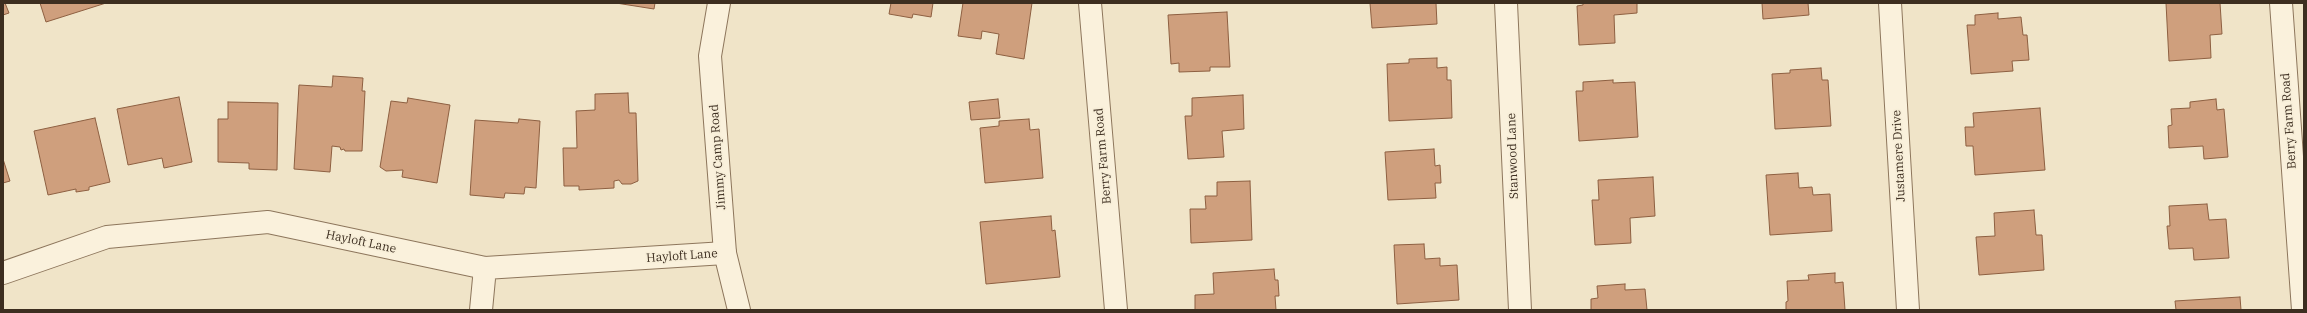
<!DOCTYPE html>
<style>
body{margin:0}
#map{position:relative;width:2307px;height:313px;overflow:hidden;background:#f0e4c8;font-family:"IBM Plex Serif",serif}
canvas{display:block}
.frame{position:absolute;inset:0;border:4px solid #3d2e20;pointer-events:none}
</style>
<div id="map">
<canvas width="2307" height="313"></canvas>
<div class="frame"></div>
</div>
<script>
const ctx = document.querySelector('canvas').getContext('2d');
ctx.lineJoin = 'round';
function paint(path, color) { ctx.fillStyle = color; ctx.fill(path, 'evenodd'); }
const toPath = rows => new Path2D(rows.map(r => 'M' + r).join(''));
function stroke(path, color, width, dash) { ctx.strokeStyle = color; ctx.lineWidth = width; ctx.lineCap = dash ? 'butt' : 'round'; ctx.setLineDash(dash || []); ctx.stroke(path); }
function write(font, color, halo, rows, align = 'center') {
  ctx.font = font + ' "IBM Plex Serif",serif'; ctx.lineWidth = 3.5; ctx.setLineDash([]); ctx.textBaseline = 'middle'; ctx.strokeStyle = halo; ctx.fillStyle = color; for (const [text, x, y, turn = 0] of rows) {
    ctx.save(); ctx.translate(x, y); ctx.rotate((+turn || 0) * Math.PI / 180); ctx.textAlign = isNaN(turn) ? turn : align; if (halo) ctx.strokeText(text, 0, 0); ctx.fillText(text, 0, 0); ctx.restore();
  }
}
const building = toPath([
 [3,3,5,3,9,13,3,15,3,3],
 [40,3,106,3,46,22,40,3],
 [616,3,655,3,654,9,616,3],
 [891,3,933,3,931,17,913,14,912,18,889,14,891,3],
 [963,3,1032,3,1024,59,996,54,999,34,982,31,981,39,958,36,963,3],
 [1370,3,1436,3,1437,24,1372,28,1370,3],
 [1583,3,1637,3,1637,13,1614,15,1615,43,1579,45,1577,6,1583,5,1583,3],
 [1762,3,1808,3,1809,15,1763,19,1762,3],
 [2166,3,2220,3,2222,34,2210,35,2211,58,2169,61,2166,3],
 [1227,12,1230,67,1210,67,1210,71,1179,72,1179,63,1171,64,1168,15,1227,12],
 [1998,13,1998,19,2021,17,2023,35,2027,35,2029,60,2012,61,2013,71,1971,74,1967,25,1975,25,1975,15,1998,13],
 [1437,58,1437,68,1447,67,1447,80,1451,80,1452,118,1389,121,1387,64,1409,63,1409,59,1437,58],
 [1821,68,1822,80,1828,80,1831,126,1775,129,1772,74,1790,73,1790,70,1821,68],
 [333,76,363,78,362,91,365,91,362,151,345,151,344,149,341,150,340,147,332,146,330,172,294,169,299,85,332,87,333,76],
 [1613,80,1613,83,1635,82,1638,137,1579,141,1576,91,1583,91,1583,82,1613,80],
 [628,93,629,113,636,113,638,181,631,184,622,184,619,180,614,181,614,188,579,190,579,186,564,186,563,148,577,148,576,111,595,110,595,94,628,93],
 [1243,95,1244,129,1222,131,1224,157,1188,159,1185,116,1192,116,1192,98,1243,95],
 [179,97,192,162,164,168,162,158,128,165,117,109,179,97],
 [408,98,450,105,437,183,402,177,403,170,386,171,380,167,391,101,407,103,408,98],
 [998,99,1000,118,971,120,969,102,998,99],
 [2216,99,2217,110,2224,109,2228,157,2204,159,2203,146,2169,148,2168,126,2172,125,2171,109,2190,108,2190,102,2216,99],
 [228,102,278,103,277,170,249,169,249,163,218,162,218,119,228,119,228,102],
 [2040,108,2045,170,1975,175,1973,146,1966,146,1965,127,1974,127,1973,113,2040,108],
 [95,118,110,182,89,187,89,190,76,192,76,189,48,195,34,131,95,118],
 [519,119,540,121,536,188,525,187,524,194,505,193,504,198,470,195,475,120,518,123,519,119],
 [1029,119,1030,130,1039,129,1043,178,985,183,980,128,999,126,999,121,1029,119],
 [1434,149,1435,166,1440,165,1441,183,1435,183,1436,198,1388,200,1385,152,1434,149],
 [3,159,10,181,3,183,3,159],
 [1798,173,1799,188,1812,187,1813,195,1830,194,1832,231,1770,235,1766,175,1798,173],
 [1653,177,1655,216,1630,218,1631,243,1595,245,1592,200,1599,200,1598,180,1653,177],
 [1250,181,1252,240,1191,243,1190,209,1206,209,1205,196,1217,196,1217,182,1250,181],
 [2207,204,2209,220,2226,219,2229,258,2194,260,2193,248,2169,249,2167,226,2170,226,2169,206,2207,204],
 [2034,210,2036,235,2042,235,2044,270,1979,275,1976,237,1995,236,1994,213,2034,210],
 [1051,216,1052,231,1055,230,1060,277,986,284,980,222,1051,216],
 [1424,244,1425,259,1440,258,1440,266,1457,265,1459,300,1397,304,1394,245,1424,244],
 [1274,269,1275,280,1278,280,1279,296,1275,296,1276,310,1195,310,1195,295,1214,294,1213,273,1274,269],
 [1835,273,1835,283,1843,282,1845,310,1786,310,1786,302,1788,301,1787,281,1809,280,1808,275,1835,273],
 [1625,284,1625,290,1645,289,1647,310,1650,310,1591,310,1591,299,1598,298,1597,286,1625,284],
 [2240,297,2241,310,2176,310,2175,301,2240,297]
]);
paint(building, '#cf9f7d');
stroke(building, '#8d5f41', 1);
const minor = toPath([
 [1090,3,1116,310],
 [1506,3,1520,310],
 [1890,3,1908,310],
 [2281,3,2303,310],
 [3,273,107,237,268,222,485,268,725,253],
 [481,310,485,268]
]);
const tertiary = toPath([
 [719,3,710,56,725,253,739,310]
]);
stroke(minor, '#8d765c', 24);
stroke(tertiary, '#8d765c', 24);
stroke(minor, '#faf1dc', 22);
stroke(tertiary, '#faf1dc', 22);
write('12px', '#3d2e20', '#f7eed8', [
 ["Berry Farm Road",2289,121,-94],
 ["Berry Farm Road",1103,156,-95],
 ["Stanwood Lane",1513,156,-92],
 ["Justamere Drive",1899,156,-93],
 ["Jimmy Camp Road",718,157,-94],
 ["Hayloft Lane",361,242,12],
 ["Hayloft Lane",682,256,-4]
]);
</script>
